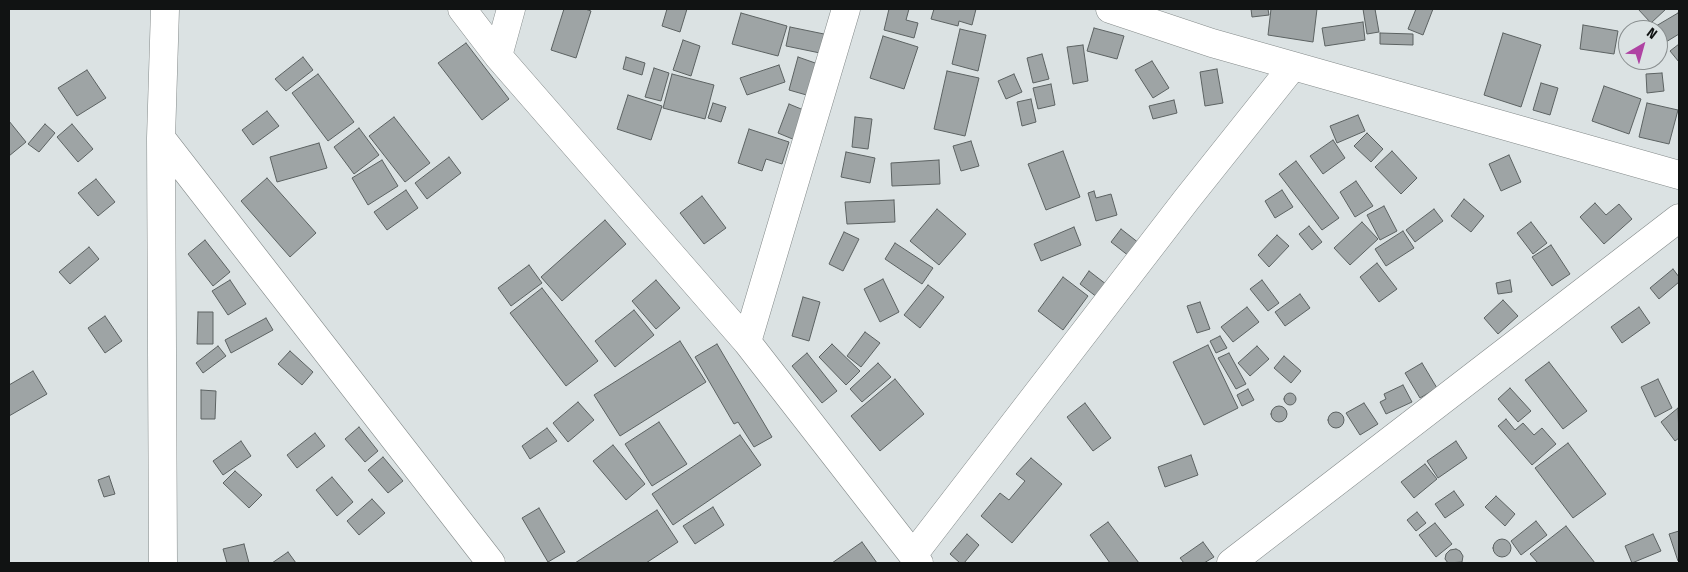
<!DOCTYPE html>
<style>
body{margin:0}
#map{position:relative;width:1688px;height:572px;overflow:hidden;background:#dbe2e3;font-family:"Fira Sans Condensed",sans-serif}
canvas{display:block}
.frame{position:absolute;inset:0;border:10px solid #111313;pointer-events:none}
.north{position:absolute;left:1618px;top:20px;width:50px;height:50px;box-sizing:border-box;background:#dbe2e3;border:1px solid #8a8f90;border-radius:50%;rotate:38deg;font-size:14px;font-weight:700;line-height:20px;text-align:center;color:#111313}
.north::after{content:'';display:block;margin:auto;width:18px;height:22px;background:#af43a3;clip-path:polygon(50% 0,100% 100%,50% 72%,0 100%)}
</style>
<div id="map">
<canvas width="1688" height="572"></canvas>
<div class="frame"></div>
<div class="north">N</div>
</div>
<script>
const ctx = document.querySelector('canvas').getContext('2d');
ctx.lineJoin = 'round';
function paint(path, color) { ctx.fillStyle = color; ctx.fill(path, 'evenodd'); }
const toPath = rows => new Path2D(rows.map(r => 'M' + r).join(''));
function stroke(path, color, width, dash) { ctx.strokeStyle = color; ctx.lineWidth = width; ctx.lineCap = dash ? 'butt' : 'round'; ctx.setLineDash(dash || []); ctx.stroke(path); }
const building = toPath([
 [564,9,585,9,591,11,576,58,551,50,564,9],
 [667,9,687,9,680,32,662,26,667,9],
 [889,9,909,9,906,20,918,23,914,38,884,30,889,9],
 [934,9,976,9,972,25,959,21,958,26,931,19,934,9],
 [1251,9,1268,9,1269,15,1252,17,1251,9],
 [1271,9,1317,9,1313,42,1268,35,1271,9],
 [1363,9,1375,9,1379,32,1367,34,1363,9],
 [1416,9,1433,9,1423,35,1408,29,1416,9],
 [1638,9,1666,9,1651,23,1638,9],
 [741,13,787,26,778,56,732,44,741,13],
 [1678,13,1679,16,1679,34,1661,45,1658,40,1658,30,1651,29,1678,13],
 [1363,22,1365,40,1325,46,1322,28,1363,22],
 [1583,25,1618,31,1614,54,1580,49,1583,25],
 [790,27,824,34,820,53,786,46,790,27],
 [1094,28,1124,36,1117,59,1087,51,1094,28],
 [960,29,986,35,978,71,952,64,960,29],
 [1380,33,1413,34,1413,45,1380,44,1380,33],
 [1503,33,1541,45,1521,107,1484,95,1503,33],
 [883,36,918,47,904,89,870,78,883,36],
 [1624,39,1628,39,1628,53,1625,54,1624,39],
 [683,40,700,46,691,76,673,70,683,40],
 [466,43,509,99,482,120,438,63,466,43],
 [1679,44,1679,62,1670,51,1679,44],
 [1083,45,1088,81,1073,84,1067,47,1083,45],
 [1042,54,1049,79,1033,83,1027,58,1042,54],
 [303,57,313,70,286,91,275,79,303,57],
 [626,57,645,63,642,75,623,69,626,57],
 [798,57,818,64,810,96,789,90,798,57],
 [1152,61,1169,88,1153,98,1135,70,1152,61],
 [779,65,785,82,747,95,740,78,779,65],
 [654,68,669,73,661,101,645,97,654,68],
 [1217,69,1223,103,1205,106,1200,72,1217,69],
 [87,70,106,98,77,116,58,88,87,70],
 [947,71,979,78,965,136,934,129,947,71],
 [1662,73,1664,91,1647,93,1646,74,1662,73],
 [318,74,354,122,328,141,292,93,318,74],
 [672,74,714,85,705,119,663,108,672,74],
 [1014,74,1022,92,1006,99,998,81,1014,74],
 [1541,83,1558,88,1550,115,1533,110,1541,83],
 [1051,84,1055,105,1038,109,1033,88,1051,84],
 [1604,86,1641,99,1629,134,1592,121,1604,86],
 [628,95,662,106,651,140,617,129,628,95],
 [1031,99,1036,122,1022,126,1017,102,1031,99],
 [1174,100,1177,113,1153,119,1149,106,1174,100],
 [713,103,726,107,721,122,708,118,713,103],
 [1647,103,1678,110,1669,144,1639,137,1647,103],
 [789,104,806,111,795,140,778,133,789,104],
 [267,111,279,126,253,145,242,130,267,111],
 [1358,115,1365,131,1337,143,1330,126,1358,115],
 [394,117,430,163,405,182,369,136,394,117],
 [855,117,872,119,868,149,852,147,855,117],
 [9,121,26,142,9,156,9,121],
 [45,124,55,133,39,152,28,144,45,124],
 [72,124,93,149,78,162,57,137,72,124],
 [359,128,379,155,354,174,334,147,359,128],
 [749,129,789,142,782,164,766,159,762,171,738,163,749,129],
 [1367,133,1383,149,1371,162,1354,146,1367,133],
 [1333,140,1345,158,1323,174,1310,156,1333,140],
 [971,141,979,166,961,171,953,146,971,141],
 [319,143,327,168,277,182,270,157,319,143],
 [1063,151,1080,197,1046,210,1028,164,1063,151],
 [1392,151,1417,178,1401,194,1375,167,1392,151],
 [846,152,875,158,870,183,841,177,846,152],
 [1509,155,1521,182,1501,191,1489,164,1509,155],
 [449,157,461,173,427,199,415,183,449,157],
 [382,160,398,186,368,205,352,178,382,160],
 [939,160,940,184,892,186,891,163,939,160],
 [1296,161,1339,218,1322,230,1279,174,1296,161],
 [267,178,316,233,290,257,241,201,267,178],
 [96,179,115,202,98,216,78,193,96,179],
 [1356,181,1373,206,1355,217,1340,192,1356,181],
 [406,190,418,208,387,230,374,212,406,190],
 [1282,190,1293,207,1275,218,1265,201,1282,190],
 [1094,191,1096,198,1111,194,1117,215,1096,221,1088,193,1094,191],
 [702,196,726,228,704,244,680,213,702,196],
 [1464,199,1484,216,1471,232,1451,216,1464,199],
 [894,200,895,222,847,224,845,202,894,200],
 [1595,203,1606,215,1619,204,1632,219,1604,244,1580,217,1595,203],
 [1384,206,1397,231,1380,240,1367,215,1384,206],
 [937,209,966,234,939,265,910,241,937,209],
 [1434,209,1443,221,1415,242,1406,230,1434,209],
 [605,220,626,244,562,301,541,277,605,220],
 [1362,222,1378,239,1350,265,1334,248,1362,222],
 [1531,222,1547,243,1533,254,1517,233,1531,222],
 [1309,226,1322,242,1312,250,1299,234,1309,226],
 [1074,227,1081,245,1041,261,1034,244,1074,227],
 [1121,229,1144,247,1134,260,1111,242,1121,229],
 [1403,231,1414,248,1386,266,1375,249,1403,231],
 [844,232,859,239,843,271,829,264,844,232],
 [1277,235,1289,246,1269,267,1258,255,1277,235],
 [205,240,230,272,213,286,188,254,205,240],
 [895,243,933,268,922,284,885,259,895,243],
 [1551,245,1570,274,1552,286,1532,257,1551,245],
 [89,247,99,259,70,284,59,272,89,247],
 [1377,263,1397,289,1379,302,1360,277,1377,263],
 [529,265,542,283,511,306,498,288,529,265],
 [1673,269,1679,277,1679,282,1659,299,1650,288,1673,269],
 [1089,271,1111,288,1102,301,1080,284,1089,271],
 [1063,277,1088,296,1063,330,1038,311,1063,277],
 [883,279,899,312,880,322,864,289,883,279],
 [230,280,246,304,228,315,212,291,230,280],
 [656,280,680,308,656,329,632,301,656,280],
 [1262,280,1279,303,1268,311,1250,289,1262,280],
 [1510,280,1512,292,1498,294,1496,283,1510,280],
 [928,285,944,297,920,328,904,315,928,285],
 [542,288,598,361,566,386,510,313,542,288],
 [1300,294,1310,308,1285,326,1275,312,1300,294],
 [803,297,820,302,809,341,792,336,803,297],
 [1503,300,1518,316,1498,334,1484,318,1503,300],
 [1200,302,1210,329,1197,333,1187,306,1200,302],
 [1247,307,1259,322,1233,342,1221,327,1247,307],
 [1639,307,1650,323,1622,343,1611,327,1639,307],
 [634,310,654,335,615,367,595,341,634,310],
 [198,312,213,312,213,344,197,344,198,312],
 [105,316,122,341,105,353,88,328,105,316],
 [266,318,273,330,231,353,225,340,266,318],
 [865,332,880,343,861,367,847,356,865,332],
 [1220,336,1227,348,1216,353,1210,341,1220,336],
 [680,341,706,382,620,436,594,395,680,341],
 [717,344,772,437,754,447,738,422,734,424,695,357,717,344],
 [832,344,860,371,846,385,819,357,832,344],
 [1208,345,1238,408,1204,425,1173,362,1208,345],
 [218,346,226,356,203,373,196,363,218,346],
 [1257,346,1269,359,1250,376,1238,363,1257,346],
 [290,351,313,372,302,385,278,364,290,351],
 [807,353,837,391,822,403,792,366,807,353],
 [1229,353,1246,384,1236,389,1218,358,1229,353],
 [1284,356,1301,371,1291,383,1274,368,1284,356],
 [1549,362,1587,411,1563,429,1525,380,1549,362],
 [878,363,891,377,862,402,850,389,878,363],
 [1422,363,1437,388,1420,398,1405,373,1422,363],
 [33,371,47,394,9,416,9,385,33,371],
 [895,379,924,414,880,451,851,416,895,379],
 [1658,379,1672,408,1655,417,1641,387,1658,379],
 [1403,385,1412,402,1386,414,1380,402,1386,399,1384,394,1403,385],
 [1510,388,1531,411,1518,422,1498,399,1510,388],
 [1248,389,1254,400,1242,406,1237,395,1248,389],
 [201,390,216,391,215,419,201,419,201,390],
 '1284 399a6 6 0 1 1 12 0a6 6 0 1 1-12 0Z',
 [578,402,594,420,568,442,553,423,578,402],
 [1085,403,1111,438,1093,451,1067,417,1085,403],
 [1364,403,1378,424,1360,435,1346,413,1364,403],
 '1271 414a8 8 0 1 1 16 0a8 8 0 1 1-16 0Z',
 [1678,408,1679,438,1675,441,1661,422,1678,408],
 '1328 420a8 8 0 1 1 16 0a8 8 0 1 1-16 0Z',
 [1506,419,1515,430,1523,423,1534,435,1542,428,1556,444,1532,465,1498,426,1506,419],
 [659,422,687,464,652,486,625,444,659,422],
 [359,427,378,451,365,462,345,439,359,427],
 [547,428,557,441,530,459,522,446,547,428],
 [315,433,325,446,297,468,287,455,315,433],
 [740,435,761,465,673,525,652,494,740,435],
 [241,441,251,456,223,475,213,461,241,441],
 [1456,441,1467,458,1438,478,1427,461,1456,441],
 [1568,443,1606,494,1573,518,1535,468,1568,443],
 [613,445,645,484,626,500,593,461,613,445],
 [1191,455,1198,475,1165,487,1158,467,1191,455],
 [383,457,403,481,388,493,368,470,383,457],
 [1031,458,1062,484,1012,543,981,516,1000,493,1009,500,1025,481,1016,474,1031,458],
 [1425,464,1437,479,1414,498,1401,482,1425,464],
 [235,471,262,495,249,508,223,483,235,471],
 [109,476,115,494,104,497,98,480,109,476],
 [332,477,353,502,337,516,316,490,332,477],
 [1454,491,1464,505,1445,518,1435,504,1454,491],
 [1496,496,1515,514,1505,526,1485,507,1496,496],
 [372,499,385,513,359,535,347,521,372,499],
 [713,507,724,525,695,544,683,526,713,507],
 [539,508,565,552,548,562,522,518,539,508],
 [657,510,678,542,646,563,575,563,657,510],
 [1417,512,1426,523,1416,531,1407,520,1417,512],
 [1536,521,1547,535,1521,555,1511,541,1536,521],
 [1108,522,1139,563,1110,563,1090,535,1108,522],
 [1435,523,1452,544,1436,557,1419,535,1435,523],
 [1566,526,1595,563,1538,563,1530,554,1566,526],
 [1679,531,1679,560,1678,561,1669,534,1679,531],
 [967,534,979,545,964,563,960,563,950,554,967,534],
 [1653,534,1661,551,1632,563,1625,546,1653,534],
 '1493 548a9 9 0 1 1 18 0a9 9 0 1 1-18 0Z',
 [862,542,877,563,832,563,862,542],
 [1203,542,1214,557,1204,563,1184,563,1180,558,1203,542],
 [244,544,249,563,227,563,223,549,244,544],
 [1456,549,1460,551,1463,556,1462,562,1448,563,1445,559,1446,554,1450,550,1456,549],
 [288,552,296,563,272,563,288,552]
]);
paint(building, '#9ea4a5');
stroke(building, '#5c6262', 1);
const street = toPath([
 [462,9,498,56,747,342,919,563],
 [1110,9,1212,43,1679,175],
 [498,56,511,9],
 [161,138,491,563],
 [747,342,846,9],
 [913,555,1187,199,1293,66],
 [163,563,161,138,165,9],
 [1231,563,1679,218]
]);
stroke(street, '#848a8a', 29);
stroke(street, '#fff', 28);
</script>
